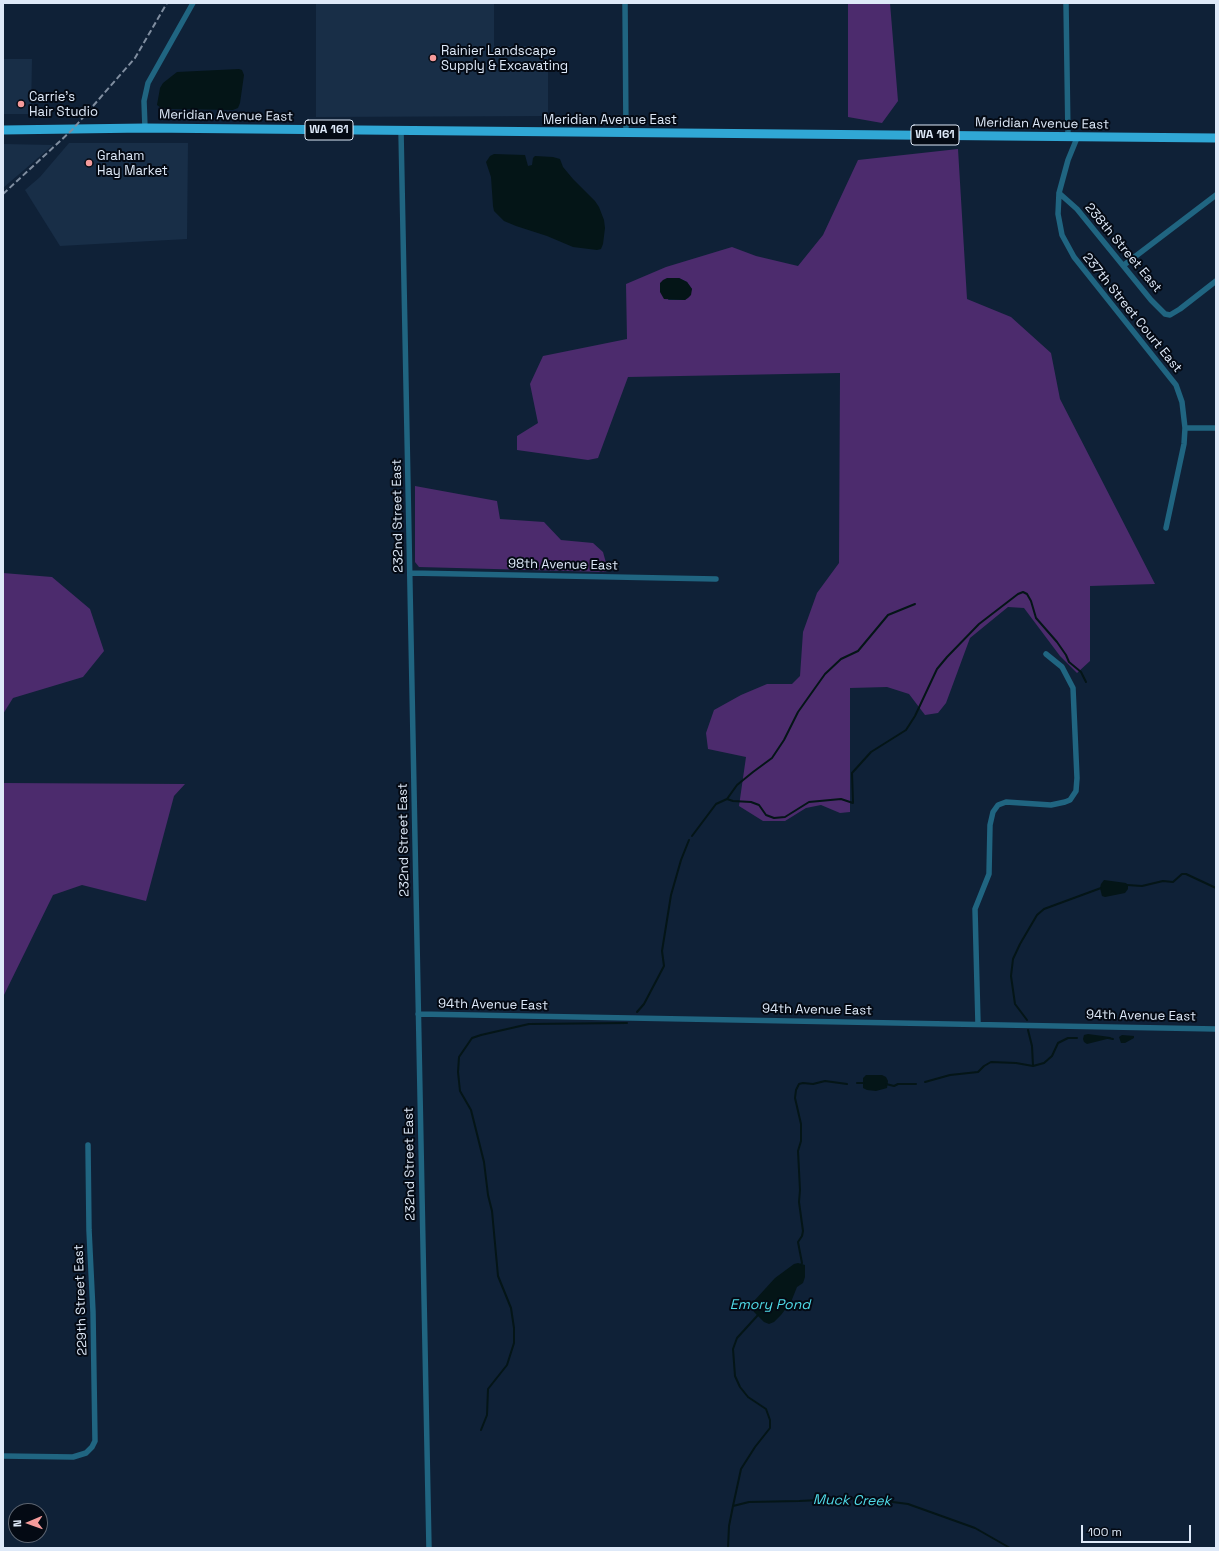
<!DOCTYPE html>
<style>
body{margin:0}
#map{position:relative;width:1219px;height:1551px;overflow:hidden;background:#0f2137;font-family:"Space Grotesk",sans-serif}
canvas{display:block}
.frame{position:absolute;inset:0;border:4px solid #dee9f8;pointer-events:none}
.north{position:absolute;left:8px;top:1503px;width:40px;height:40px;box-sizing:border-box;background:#040a14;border:1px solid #5b636f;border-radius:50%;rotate:268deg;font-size:11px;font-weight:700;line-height:16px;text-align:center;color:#dee9f8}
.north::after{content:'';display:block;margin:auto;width:14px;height:18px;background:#f59b9b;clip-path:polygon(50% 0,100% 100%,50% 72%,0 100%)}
.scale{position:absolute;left:1081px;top:1525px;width:110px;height:18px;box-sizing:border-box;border:2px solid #dee9f8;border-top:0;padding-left:5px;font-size:12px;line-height:14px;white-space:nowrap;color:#dee9f8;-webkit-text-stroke:3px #040a14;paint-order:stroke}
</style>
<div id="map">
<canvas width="1219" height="1551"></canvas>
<div class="frame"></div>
<div class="north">N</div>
<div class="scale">100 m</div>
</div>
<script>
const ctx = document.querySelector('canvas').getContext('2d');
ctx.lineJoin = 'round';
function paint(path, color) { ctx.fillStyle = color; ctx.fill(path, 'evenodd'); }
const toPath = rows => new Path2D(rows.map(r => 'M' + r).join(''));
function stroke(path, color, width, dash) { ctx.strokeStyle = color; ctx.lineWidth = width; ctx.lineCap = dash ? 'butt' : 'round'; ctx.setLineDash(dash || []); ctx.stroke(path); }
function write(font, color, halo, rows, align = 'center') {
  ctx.font = font + ' "Space Grotesk",sans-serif'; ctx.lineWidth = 4; ctx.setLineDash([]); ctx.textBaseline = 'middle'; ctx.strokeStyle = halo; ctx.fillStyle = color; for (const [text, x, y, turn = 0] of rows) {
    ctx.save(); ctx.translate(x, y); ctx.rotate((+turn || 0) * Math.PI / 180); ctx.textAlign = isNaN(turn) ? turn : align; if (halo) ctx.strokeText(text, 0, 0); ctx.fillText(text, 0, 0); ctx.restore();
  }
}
paint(toPath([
 [316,3,494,3,494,46,548,46,548,116,316,117],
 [3,59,32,59,31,114,3,114],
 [69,143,188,143,187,239,60,246,25,190,40,177],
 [3,144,53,145,3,188]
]), '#182e47');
paint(toPath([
 [848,3,890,3,898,101,882,123,848,117],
 [958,149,967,299,1011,317,1051,353,1060,399,1155,584,1090,586,1090,661,1077,673,1060,656,1024,608,1008,607,970,638,946,703,938,713,925,715,909,694,887,687,850,688,850,812,840,813,821,805,806,808,785,821,763,821,739,806,746,757,708,749,706,733,714,710,741,695,767,684,792,684,800,676,803,632,817,593,839,563,840,373,628,377,598,458,588,460,517,450,517,436,538,423,530,384,543,356,627,339,626,284,666,267,732,247,756,256,798,266,823,235,858,160],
 [679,278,687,282,692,289,685,300,668,300],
 [415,486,497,501,500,519,544,522,561,540,593,543,603,552,608,570,605,572,419,567,415,562],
 [3,573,52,577,90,609,104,651,83,677,13,698,3,714],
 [3,783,185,784,174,796,146,901,82,885,53,895,3,997]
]), '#4c2b6d');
paint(toPath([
 [239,69,242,70,244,75,240,103,238,108,233,110,167,109,161,108,157,105,160,88,163,83,177,72],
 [494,154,525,155,528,166,532,165,533,158,535,156,553,157,560,159,563,167,573,179,595,201,599,207,604,220,605,228,603,244,601,249,597,250,573,247,547,236,516,226,504,221,494,211,493,206,491,177,486,162,490,156],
 [667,278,679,278,687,282,692,289,691,295,688,298,685,300,664,299,660,292,660,283,663,280],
 [1104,880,1126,883,1128,885,1128,889,1125,893,1105,897,1102,896,1100,888,1101,884],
 [1088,1034,1110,1037,1111,1038,1087,1044,1084,1042,1083,1039,1084,1035],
 [1122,1035,1134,1036,1134,1038,1125,1043,1121,1043,1119,1037],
 [866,1075,882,1075,886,1077,888,1081,887,1088,876,1091,867,1090,863,1088,863,1078],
 [798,1263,805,1265,805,1277,803,1283,797,1287,791,1302,781,1315,774,1322,769,1324,764,1322,754,1312,752,1307,754,1301,775,1278,794,1264]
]), '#041517');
stroke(toPath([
 [727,799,733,801,751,802,759,805,766,815,774,818,785,817,809,802,841,799,853,803,852,773,871,752,906,730,915,716,937,669,947,657,979,624,1018,594,1023,592,1027,594,1031,601,1036,618,1057,642,1066,655,1069,662,1081,672,1086,682],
 [692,836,716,804,727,799,737,785,753,772,772,758,784,740,798,712,825,674,841,659,858,651,888,615,915,604],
 [1127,885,1142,886,1163,881,1173,882,1182,874,1186,874,1216,888],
 [637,1012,644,1004,664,966,662,951,671,895,681,860,689,840],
 [1027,1020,1015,1004,1011,976,1013,959,1020,944,1037,915,1044,909,1101,888],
 [1028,1030,1032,1046,1033,1066],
 [1108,1038,1113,1039],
 [925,1082,950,1075,978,1072,984,1066,991,1062,1016,1063,1033,1066,1044,1063,1052,1056,1058,1043,1068,1038,1077,1038],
 [857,1083,864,1083],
 [886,1084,894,1086,898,1084,916,1084],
 [801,1265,802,1263,798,1242,802,1236,803,1231,799,1202,800,1190,798,1151,801,1141,801,1124,795,1098,796,1090,799,1084,803,1083,813,1084,825,1081,847,1084],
 [481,1430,487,1415,488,1389,507,1365,514,1343,514,1328,511,1308,498,1276,492,1211,488,1195,484,1162,471,1110,460,1091,458,1072,459,1057,472,1038,481,1035,529,1024,627,1023],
 [733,1506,749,1502,799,1501,862,1498,908,1504,975,1528,1010,1548],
 [728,1548,729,1526,733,1506,741,1469,755,1447,770,1428,770,1420,766,1409,748,1397,740,1387,735,1376,733,1349,737,1338,758,1315]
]), '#041517', 2);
stroke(toPath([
 [625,3,626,133],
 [1066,3,1068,137],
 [145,128,144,101,148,83,193,3],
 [401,131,429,1548],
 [1077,138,1068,160,1059,193,1058,214,1062,235,1074,257,1176,385,1182,402,1185,428,1184,444,1166,528],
 [1059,193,1077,209,1151,300,1165,314,1170,315,1180,309,1216,281],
 [1124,265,1216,195],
 [1185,428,1216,428],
 [410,573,716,579],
 [418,1014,1216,1029],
 [978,1024,975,909,989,874,990,825,993,812,998,805,1006,802,1051,805,1065,802,1070,800,1076,791,1077,778,1073,688,1062,667,1046,654],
 [3,1456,73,1457,86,1453,92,1447,95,1441,93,1312,89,1230,88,1145]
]), '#206581', 5.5);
stroke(toPath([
 [3,130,145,128,1216,138]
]), '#30a7d5', 9);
stroke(toPath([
 [3,194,72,130,135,58,167,3]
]), '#808ea0', 2, [6, 3]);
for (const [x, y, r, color] of [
 [433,58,4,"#f59b9b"],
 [21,104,4,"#f59b9b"],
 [89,163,4,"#f59b9b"]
]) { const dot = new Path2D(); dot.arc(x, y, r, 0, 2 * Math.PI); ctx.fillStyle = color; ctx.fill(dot); stroke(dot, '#040a14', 1.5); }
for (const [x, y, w] of [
 [329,130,48],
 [935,135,48]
]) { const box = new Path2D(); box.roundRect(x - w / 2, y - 10, w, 20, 3); ctx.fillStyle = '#040a14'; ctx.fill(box); stroke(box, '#dee9f8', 1); }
write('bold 12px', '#dee9f8', null, [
 ["WA 161",329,130],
 ["WA 161",935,135]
]);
write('13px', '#dee9f8', '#040a14', [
 ["Rainier Landscape",441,51],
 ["Supply & Excavating",441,66],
 ["Carrie's",29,97],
 ["Hair Studio",29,112],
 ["Graham",97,156],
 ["Hay Market",97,171]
], 'left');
write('13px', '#dee9f8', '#040a14', [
 ["Meridian Avenue East",226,116,1],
 ["Meridian Avenue East",610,120],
 ["Meridian Avenue East",1042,124,1],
 ["238th Street East",1123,248,50],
 ["237th Street Court East",1132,313,51],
 ["232nd Street East",398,516,-91],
 ["98th Avenue East",563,565,1],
 ["232nd Street East",404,840,-91],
 ["94th Avenue East",493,1005,1],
 ["94th Avenue East",817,1010,1],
 ["94th Avenue East",1141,1016,1],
 ["232nd Street East",410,1164,-91],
 ["229th Street East",81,1300,-92]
]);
write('italic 14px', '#50dbe8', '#040a14', [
 ["Emory Pond",770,1305],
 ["Muck Creek",852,1501,1]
]);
</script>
